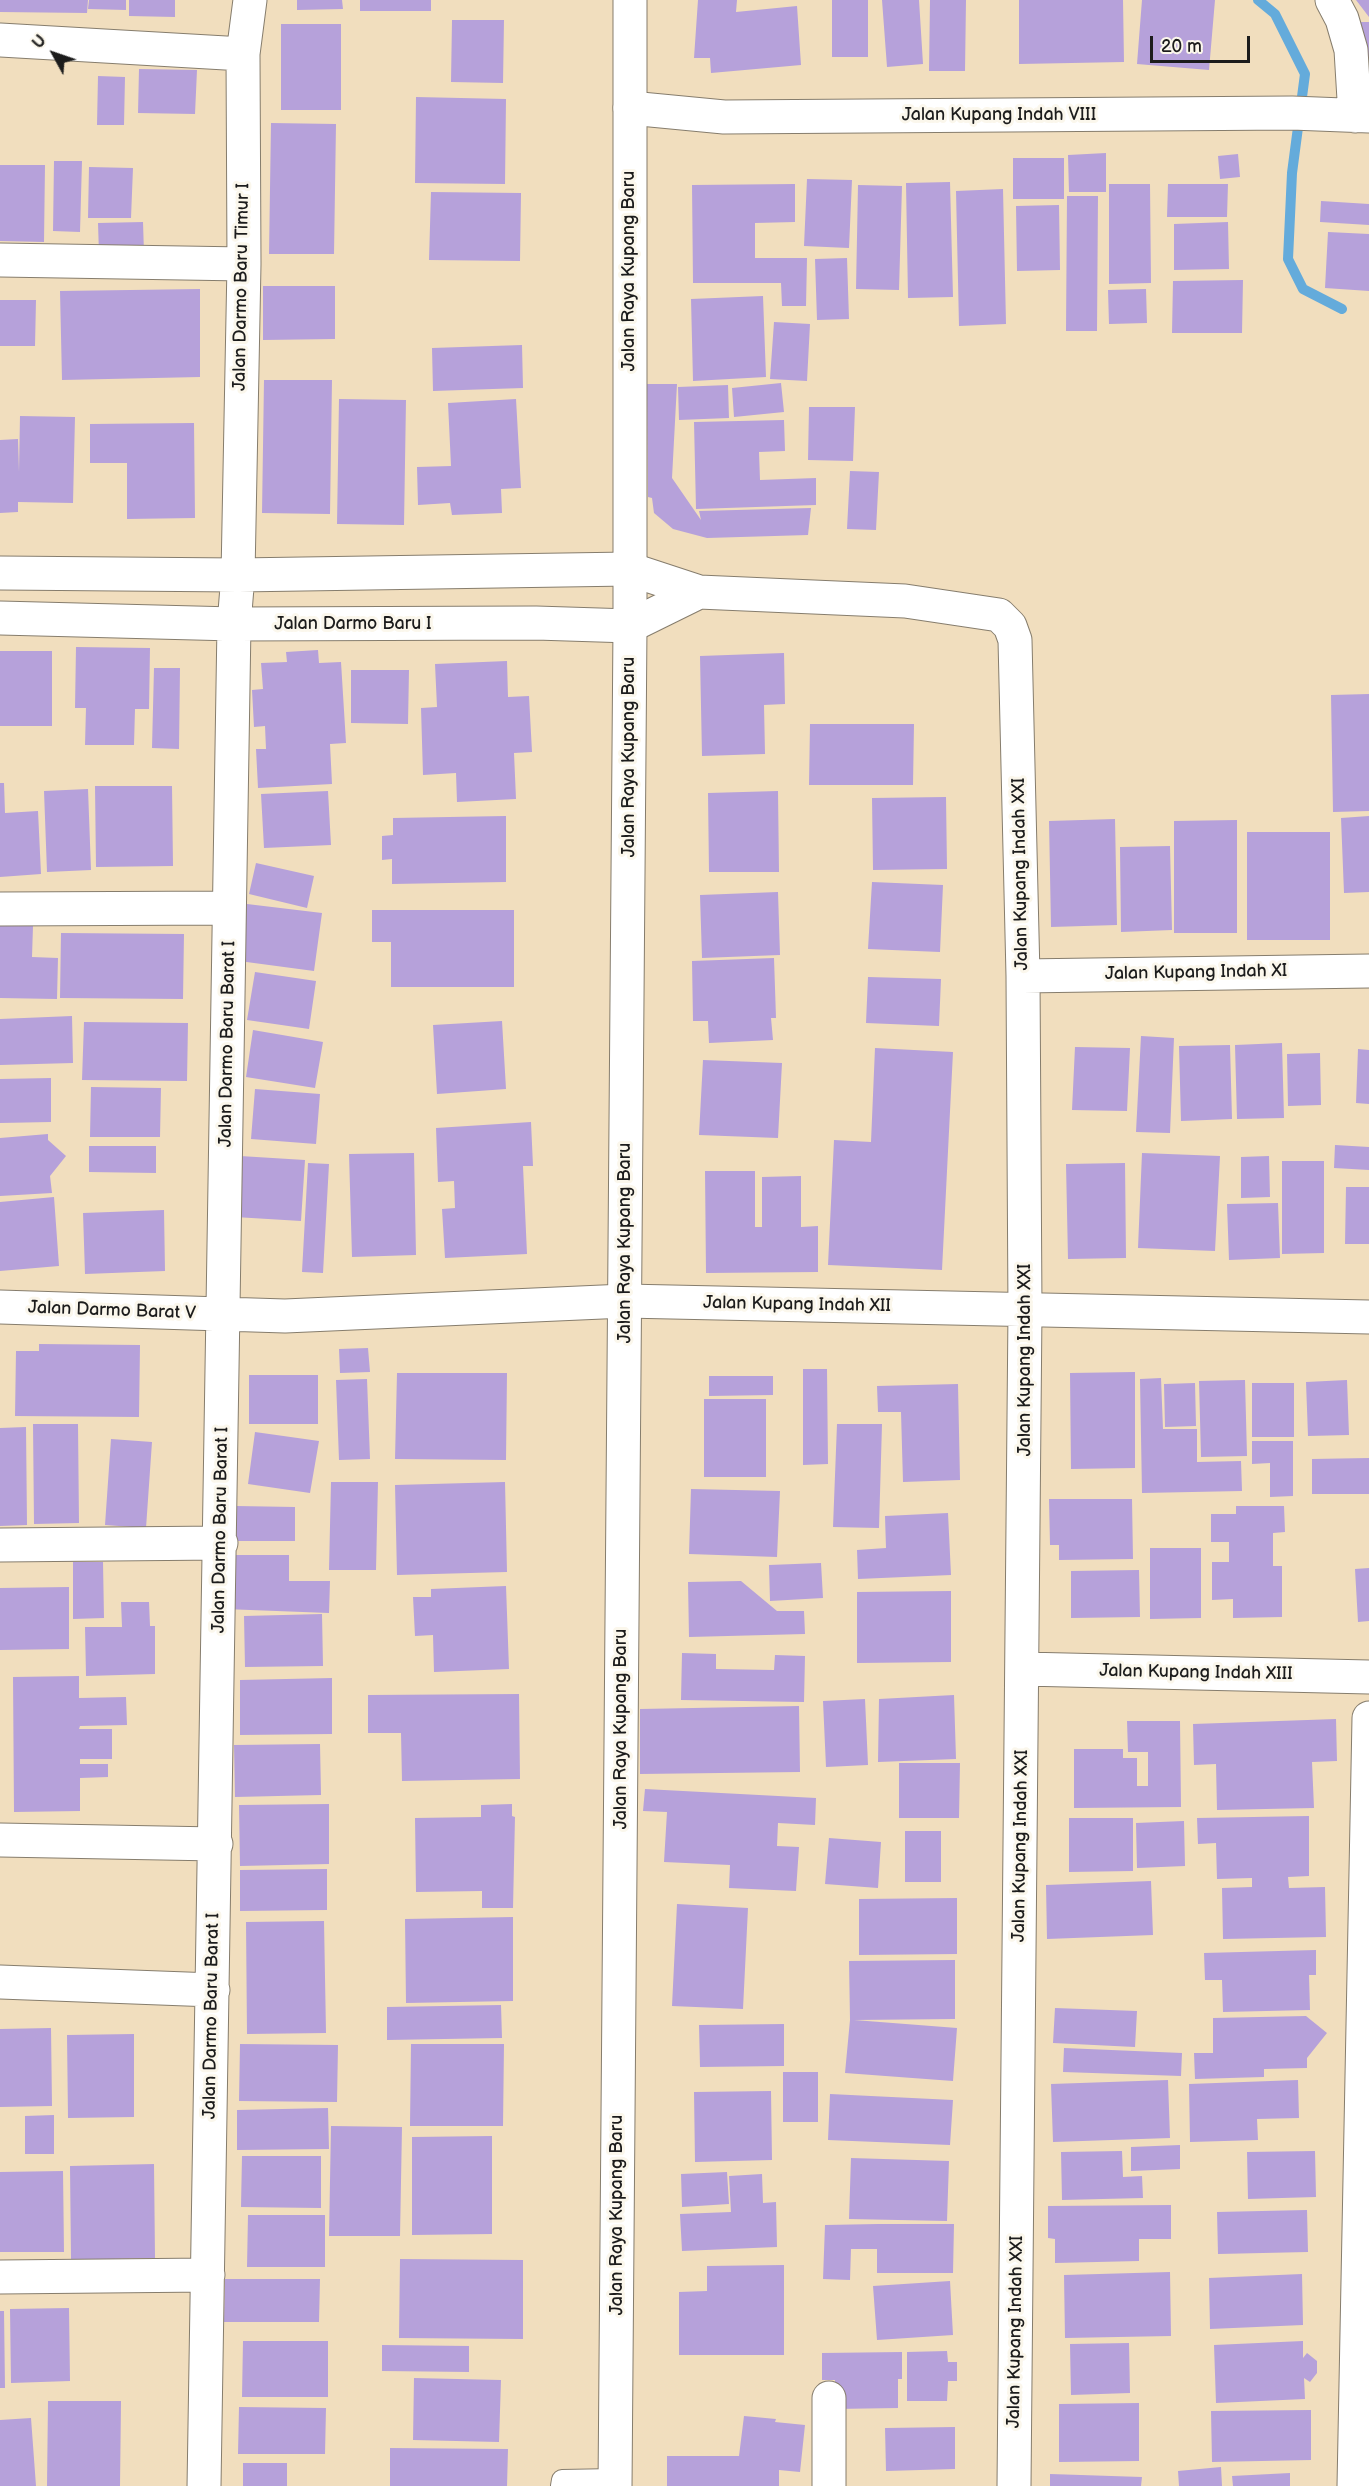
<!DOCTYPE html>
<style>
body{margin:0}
#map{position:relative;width:1369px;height:2486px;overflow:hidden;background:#f1debe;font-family:"Balsamiq Sans",sans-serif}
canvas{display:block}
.north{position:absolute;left:24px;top:24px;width:60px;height:60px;-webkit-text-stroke:4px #fbf7ec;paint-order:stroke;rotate:310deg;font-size:16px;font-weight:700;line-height:24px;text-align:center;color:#1c1c1c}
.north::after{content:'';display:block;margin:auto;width:21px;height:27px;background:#1c1c1c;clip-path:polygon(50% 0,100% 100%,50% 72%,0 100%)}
.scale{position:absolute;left:1150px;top:36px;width:100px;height:27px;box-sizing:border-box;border:3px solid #1c1c1c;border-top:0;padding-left:8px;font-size:18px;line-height:21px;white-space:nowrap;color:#1c1c1c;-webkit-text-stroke:4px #fbf7ec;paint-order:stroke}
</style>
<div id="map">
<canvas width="1369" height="2486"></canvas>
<div class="north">U</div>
<div class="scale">20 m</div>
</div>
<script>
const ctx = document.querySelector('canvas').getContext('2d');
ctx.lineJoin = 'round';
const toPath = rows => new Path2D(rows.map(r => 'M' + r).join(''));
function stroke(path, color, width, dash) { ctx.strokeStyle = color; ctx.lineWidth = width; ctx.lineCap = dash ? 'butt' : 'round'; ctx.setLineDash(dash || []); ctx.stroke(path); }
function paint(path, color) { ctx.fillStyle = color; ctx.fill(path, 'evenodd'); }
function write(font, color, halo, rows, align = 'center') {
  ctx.font = font + ' "Balsamiq Sans",sans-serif'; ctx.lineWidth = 6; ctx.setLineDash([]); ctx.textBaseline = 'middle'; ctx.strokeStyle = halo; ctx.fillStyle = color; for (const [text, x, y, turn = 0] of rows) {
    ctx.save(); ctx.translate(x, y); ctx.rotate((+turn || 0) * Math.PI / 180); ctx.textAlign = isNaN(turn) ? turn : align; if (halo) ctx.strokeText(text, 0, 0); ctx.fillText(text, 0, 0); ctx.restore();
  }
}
stroke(toPath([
 [1258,0,1275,14,1305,74,1292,173,1288,259,1303,289,1342,309]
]), '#64abdb', 10);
paint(toPath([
 [0,0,88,0,87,13,0,12],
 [89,0,126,0,126,10,88,9],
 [129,0,175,0,175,17,129,16],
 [297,0,342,0,343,9,297,10],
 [360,0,431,0,431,11,360,11],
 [698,0,737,0,736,12,797,6,801,65,711,73,710,58,694,58],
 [832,0,868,0,868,57,832,57],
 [882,0,919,0,923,64,887,67],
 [930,0,966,0,965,71,929,71],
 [1019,0,1123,0,1124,62,1019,64],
 [1142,0,1215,0,1209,70,1137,64],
 [1356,0,1369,0,1369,17],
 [452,20,504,20,503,83,451,82],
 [1357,22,1369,22,1369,84],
 [281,24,341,24,341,110,281,110],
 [139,69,197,70,195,114,138,113],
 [98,76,125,77,124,125,97,125],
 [416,97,506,99,505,184,415,183],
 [271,123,336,124,334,254,269,254],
 [1106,153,1106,192,1069,192,1068,155],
 [1238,154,1240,177,1220,179,1218,156],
 [1013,158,1064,158,1064,199,1013,199],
 [54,161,82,161,80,232,53,231],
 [0,165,45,165,44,242,0,241],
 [89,167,133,168,131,218,88,218],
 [807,179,852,180,849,248,804,246],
 [950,182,953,297,908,298,906,183],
 [795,184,795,222,755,223,755,258,807,258,806,306,782,306,781,283,693,283,692,185],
 [1109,184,1150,184,1151,283,1109,284],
 [1168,184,1228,184,1227,217,1167,217],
 [858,185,902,186,899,290,856,289],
 [1003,189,1006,324,959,326,956,191],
 [431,192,521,193,520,261,429,260],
 [1067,196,1098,196,1097,331,1066,331],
 [1321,201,1369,204,1369,225,1320,222],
 [1059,205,1060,270,1017,271,1016,206],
 [143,222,144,253,99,254,98,223],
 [1228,222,1229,269,1174,270,1174,224],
 [1328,232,1369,234,1369,291,1325,288],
 [847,258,849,319,817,320,815,259],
 [1243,280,1242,333,1172,333,1173,281],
 [263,286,335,286,335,339,263,340],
 [200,289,200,377,62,380,60,291],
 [1146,289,1147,323,1109,324,1108,290],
 [763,296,766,377,693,381,691,299],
 [0,300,36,300,35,346,0,346],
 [774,322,810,324,807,381,770,379],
 [522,345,523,388,433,391,432,348],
 [264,380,332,380,330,514,262,513],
 [781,383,784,412,734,417,732,388],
 [647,384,677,384,672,478,701,520,699,511,811,508,808,535,707,538,673,529,654,513,652,498,648,497],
 [728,385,729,418,679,420,678,387],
 [339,399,406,400,404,525,337,524],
 [516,399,521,488,501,489,502,513,452,515,450,503,418,505,417,467,451,466,448,403],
 [809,407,855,407,853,461,808,460],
 [20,416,75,417,73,503,18,502,18,512,0,513,0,440,18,439,19,472],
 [784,420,785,451,759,452,760,480,816,478,816,505,696,509,694,422],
 [194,423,195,518,127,519,127,463,90,463,90,424],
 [850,471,879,472,876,530,847,529],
 [76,647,150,648,149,709,135,709,134,745,85,745,86,708,75,708],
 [318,650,319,663,341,662,346,743,330,744,332,784,258,788,256,749,266,749,265,726,254,727,252,690,263,689,261,663,287,662,286,652],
 [0,651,52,651,52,726,0,726],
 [784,653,785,704,764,705,765,754,702,756,700,656],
 [507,661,508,697,529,696,532,752,514,753,516,799,457,802,456,773,423,775,421,708,437,707,435,664],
 [154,668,180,668,179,749,152,748],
 [351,670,409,670,408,724,351,723],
 [1369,694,1369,811,1333,812,1331,695],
 [810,724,914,724,913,785,809,785],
 [0,783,4,783,5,813,38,811,41,874,0,877],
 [95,786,172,786,173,866,96,867],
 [88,789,91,870,47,872,44,791],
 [328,791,331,845,264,848,261,794],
 [778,791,779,872,709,872,708,793],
 [946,797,947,869,873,870,872,798],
 [506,816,506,882,392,884,392,859,382,860,382,836,393,835,393,818],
 [1369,816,1369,892,1344,893,1341,818],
 [1115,819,1117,925,1051,927,1049,821],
 [1237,820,1237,933,1174,933,1174,821],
 [1247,832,1330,832,1330,940,1247,940],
 [1170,846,1172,930,1121,932,1120,847],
 [256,863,314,876,307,908,249,894],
 [872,882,943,885,940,952,868,949],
 [778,892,780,955,702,958,700,895],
 [247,904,322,913,314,971,239,961],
 [372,910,514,910,514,987,391,987,391,942,372,942],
 [0,925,33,926,32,957,58,958,57,999,0,998],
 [61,933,184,934,183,999,60,998],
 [774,958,776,1018,771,1018,773,1040,709,1043,708,1021,693,1021,692,961],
 [255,972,316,981,309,1029,247,1020],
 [868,977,941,979,939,1026,866,1023],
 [72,1016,73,1063,0,1065,0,1019],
 [502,1021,506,1089,437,1094,433,1025],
 [84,1022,188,1023,187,1081,82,1080],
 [253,1030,323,1042,315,1088,246,1077],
 [1141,1036,1174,1038,1170,1133,1136,1132],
 [1282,1043,1284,1118,1237,1119,1235,1045],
 [1230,1045,1232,1119,1181,1121,1179,1046],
 [1075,1047,1130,1048,1127,1111,1072,1110],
 [875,1048,953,1052,942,1270,828,1265,834,1140,871,1142],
 [1358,1049,1369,1050,1369,1104,1356,1103],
 [1320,1053,1321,1105,1288,1106,1287,1054],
 [703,1060,782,1063,778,1138,699,1135],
 [51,1078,51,1122,0,1123,0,1079],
 [91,1087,161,1088,160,1137,90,1137],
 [255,1089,320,1094,316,1144,251,1139],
 [531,1122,533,1166,523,1166,527,1254,445,1258,442,1209,455,1208,454,1181,438,1182,436,1128],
 [48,1134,48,1140,66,1156,50,1176,52,1193,0,1196,0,1138],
 [1335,1145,1369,1147,1369,1170,1334,1168],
 [89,1146,156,1146,156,1173,89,1172],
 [414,1153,416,1255,352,1257,349,1154],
 [1142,1153,1220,1156,1215,1251,1138,1248],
 [240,1156,305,1160,301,1221,235,1217],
 [1269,1156,1270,1197,1241,1198,1241,1157],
 [1282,1161,1324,1161,1324,1253,1282,1254],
 [308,1163,329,1164,323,1273,302,1272],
 [1125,1163,1126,1258,1068,1259,1066,1164],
 [705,1171,755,1171,755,1227,762,1227,762,1177,801,1176,801,1227,818,1226,818,1272,706,1273],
 [1346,1187,1369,1187,1369,1244,1345,1244],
 [54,1197,59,1266,0,1271,0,1202],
 [1278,1203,1280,1258,1229,1260,1227,1204],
 [164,1210,165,1271,85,1274,83,1213],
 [39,1344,140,1345,139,1417,15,1416,16,1351,39,1351],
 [368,1348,370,1372,340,1373,339,1349],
 [803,1369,827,1369,828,1464,803,1465],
 [1135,1372,1135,1468,1071,1469,1070,1373],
 [397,1373,507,1373,506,1460,395,1459],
 [249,1375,318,1375,318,1424,249,1424],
 [709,1376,773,1376,773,1395,709,1396],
 [1161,1378,1163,1429,1197,1429,1197,1462,1241,1461,1242,1491,1142,1493,1140,1379],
 [367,1379,370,1459,339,1460,336,1380],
 [1245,1380,1247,1456,1201,1457,1199,1381],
 [1347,1380,1349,1435,1308,1436,1306,1382],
 [1195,1383,1196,1426,1165,1427,1164,1384],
 [1252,1383,1294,1383,1294,1437,1252,1437],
 [958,1384,960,1480,903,1482,901,1412,878,1412,877,1386],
 [704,1399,766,1399,766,1477,704,1477],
 [33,1424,78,1424,79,1523,34,1524],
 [837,1424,882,1424,879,1528,833,1527],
 [26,1427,27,1525,0,1526,0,1428],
 [255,1432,319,1441,310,1493,248,1484],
 [111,1439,152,1442,146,1528,105,1525],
 [1252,1441,1293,1441,1293,1496,1270,1497,1270,1463,1252,1464],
 [1369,1458,1369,1494,1312,1494,1312,1459],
 [331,1482,378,1482,376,1570,329,1570],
 [505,1482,507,1572,397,1575,395,1485],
 [691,1489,780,1491,777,1557,689,1554],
 [1049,1499,1132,1499,1133,1559,1059,1560,1059,1545,1050,1545],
 [236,1506,295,1507,295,1541,236,1541],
 [1236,1506,1284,1506,1285,1532,1273,1533,1273,1566,1282,1566,1282,1617,1233,1618,1233,1599,1212,1600,1212,1562,1229,1562,1229,1542,1211,1542,1211,1514,1236,1514],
 [948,1513,951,1575,858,1579,857,1550,886,1548,885,1516],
 [1150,1548,1201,1548,1201,1618,1150,1619],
 [225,1555,289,1555,289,1581,330,1581,329,1613,224,1609],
 [73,1562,103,1562,104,1618,73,1619],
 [821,1563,823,1598,770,1601,769,1565],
 [1369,1568,1369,1621,1358,1622,1355,1569],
 [1139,1570,1140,1617,1071,1618,1071,1571],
 [741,1581,777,1611,804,1611,805,1634,689,1637,688,1582],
 [506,1586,509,1669,434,1672,433,1635,415,1636,413,1597,431,1597,431,1589],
 [69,1587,69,1649,0,1650,0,1588],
 [951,1591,951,1662,857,1663,857,1592],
 [121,1602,149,1602,150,1626,155,1626,155,1674,86,1676,85,1627,122,1627],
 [322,1614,323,1666,245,1667,244,1616],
 [682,1653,716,1654,716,1669,774,1670,775,1655,805,1656,804,1702,681,1700],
 [79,1676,79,1698,126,1697,127,1725,80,1726,79,1729,112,1729,112,1759,80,1759,80,1764,108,1764,108,1777,80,1778,80,1811,14,1812,13,1677],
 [332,1678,332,1734,240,1735,240,1680],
 [519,1694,520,1779,402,1781,401,1733,368,1733,368,1695],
 [954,1695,956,1759,878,1762,879,1699],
 [865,1699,868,1765,826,1767,823,1701],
 [799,1706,800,1772,640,1774,640,1709],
 [1336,1719,1337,1761,1312,1762,1314,1808,1217,1810,1216,1764,1194,1765,1193,1724],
 [1127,1721,1180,1721,1181,1807,1074,1808,1074,1749,1123,1749,1123,1758,1137,1758,1137,1786,1148,1786,1148,1752,1128,1752],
 [320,1744,321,1795,235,1797,234,1745],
 [899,1763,960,1763,959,1818,899,1818],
 [645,1789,816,1798,815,1825,778,1823,777,1846,799,1847,796,1891,729,1888,730,1865,664,1862,667,1812,643,1811],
 [329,1804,329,1864,240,1866,239,1805],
 [512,1804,512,1816,515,1817,513,1908,482,1908,482,1891,416,1892,415,1818,481,1817,481,1805],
 [1309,1816,1309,1876,1288,1877,1289,1888,1325,1887,1326,1937,1223,1939,1222,1888,1252,1887,1252,1878,1217,1879,1216,1843,1198,1844,1197,1818],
 [1069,1818,1133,1818,1133,1871,1069,1872],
 [1184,1821,1185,1866,1137,1868,1136,1823],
 [905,1831,941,1831,941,1882,905,1882],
 [829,1838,881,1842,878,1888,825,1884],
 [327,1869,327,1910,240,1911,240,1870],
 [1151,1881,1153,1935,1047,1939,1046,1885],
 [957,1898,957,1954,859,1955,859,1899],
 [677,1904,748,1908,743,2009,672,2006],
 [513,1917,513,2001,406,2003,405,1919],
 [324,1921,326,2033,247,2034,246,1922],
 [1316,1950,1316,1975,1309,1975,1310,2010,1223,2012,1222,1980,1205,1980,1204,1953],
 [955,1960,955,2019,854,2020,957,2028,953,2081,845,2073,850,2020,849,1961],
 [501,2005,502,2038,387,2040,387,2007],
 [1055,2008,1137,2011,1135,2047,1053,2043],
 [1306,2016,1327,2033,1307,2058,1307,2068,1264,2069,1264,2077,1195,2079,1194,2053,1213,2053,1213,2018],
 [784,2024,784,2066,700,2067,699,2025],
 [51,2028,52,2106,0,2107,0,2029],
 [134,2034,134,2117,68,2118,67,2035],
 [240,2044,338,2045,337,2102,239,2101],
 [411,2044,504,2044,503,2126,410,2126],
 [1064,2048,1182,2053,1181,2076,1063,2072],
 [783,2072,818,2072,818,2122,783,2122],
 [1168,2080,1170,2138,1053,2142,1051,2084],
 [1298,2080,1299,2118,1257,2119,1258,2140,1190,2142,1189,2084],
 [771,2091,772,2160,695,2162,694,2092],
 [830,2094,953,2100,950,2145,828,2140],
 [328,2108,329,2149,237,2150,237,2110],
 [54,2115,54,2154,25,2154,25,2116],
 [331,2126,402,2127,400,2236,329,2236],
 [492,2136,492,2234,412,2235,412,2137],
 [1180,2145,1180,2169,1131,2171,1131,2147],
 [1122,2151,1123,2177,1142,2176,1143,2198,1062,2200,1061,2152],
 [1315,2151,1316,2197,1248,2199,1247,2152],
 [242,2156,321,2156,321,2208,241,2207],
 [851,2158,949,2161,947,2221,849,2219],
 [154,2164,155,2258,71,2260,70,2166],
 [63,2171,64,2252,0,2252,0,2172],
 [727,2172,729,2204,682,2207,681,2174],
 [762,2174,763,2203,776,2202,777,2247,682,2251,680,2214,731,2212,729,2176],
 [1171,2205,1171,2239,1139,2239,1139,2261,1055,2263,1055,2239,1048,2238,1048,2206],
 [1307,2210,1308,2252,1218,2254,1217,2212],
 [248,2215,325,2215,325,2267,247,2267],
 [878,2224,954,2224,953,2273,877,2273,877,2249,851,2249,850,2280,823,2279,825,2225],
 [400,2259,523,2260,523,2339,399,2338],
 [784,2265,784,2355,679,2355,679,2292,707,2291,707,2266],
 [1170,2272,1171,2336,1065,2338,1064,2275],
 [1302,2274,1303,2325,1210,2329,1209,2278],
 [225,2279,320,2279,319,2322,224,2322],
 [950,2281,953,2335,877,2340,873,2286],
 [69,2308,70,2381,11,2383,10,2309],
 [0,2311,4,2311,5,2388,0,2388],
 [243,2341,328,2341,328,2397,242,2397],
 [1303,2341,1303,2358,1307,2353,1317,2361,1317,2373,1310,2382,1304,2378,1305,2399,1216,2403,1214,2345],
 [1129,2343,1130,2393,1071,2395,1070,2344],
 [382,2345,469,2346,469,2372,382,2371],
 [947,2351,948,2362,957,2362,957,2381,948,2381,947,2401,907,2401,907,2352],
 [902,2352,902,2379,898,2379,898,2408,835,2409,835,2380,822,2380,822,2353],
 [414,2378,501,2380,499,2442,413,2440],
 [48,2401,121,2401,120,2486,47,2486],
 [1139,2403,1139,2461,1059,2462,1059,2404],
 [239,2407,326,2408,325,2454,238,2454],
 [1311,2410,1311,2460,1212,2462,1211,2411],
 [744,2416,776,2419,775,2422,805,2425,800,2472,779,2470,779,2486,667,2486,667,2456,739,2456],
 [31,2418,36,2486,0,2486,0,2420],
 [955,2427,955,2469,886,2471,885,2428],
 [390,2448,508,2449,507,2486,390,2486],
 [243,2463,287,2463,287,2486,243,2486],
 [1221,2467,1222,2486,1179,2486,1178,2471],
 [1290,2473,1290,2486,1233,2486,1232,2476],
 [1050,2474,1142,2477,1141,2486,1050,2486]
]), '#b6a1da');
const lane = toPath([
 [561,2486,562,2480,615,2479]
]);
const street = toPath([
 [1332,0,1342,19,1351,50,1355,116],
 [0,40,243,54],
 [630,108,724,117,1292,113,1369,116],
 [0,260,244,264],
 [0,573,238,575,629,569,699,592,905,601,999,615,1010,626,1015,640,1023,976,1025,1310,1014,2486],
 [0,618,234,624,536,623,630,626,699,592],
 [0,909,229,908],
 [1023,976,1369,971],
 [0,1307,285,1316,625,1301,1369,1317],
 [0,1545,221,1543],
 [1023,1669,1369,1677],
 [0,1840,216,1844],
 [0,1982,213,1990],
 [0,2277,208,2275],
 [204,2486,234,624,238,575,244,264,243,54,250,0],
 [829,2486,829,2398],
 [1354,2486,1369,1718]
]);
const secondary = toPath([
 [615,2486,630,626,630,0]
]);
stroke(lane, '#867d6d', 22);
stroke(street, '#867d6d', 35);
stroke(secondary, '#867d6d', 35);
stroke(lane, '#fff', 20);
stroke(street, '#fff', 33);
stroke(secondary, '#fff', 33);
write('18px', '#1c1c1c', '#fbf7ec', [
 ["Jalan Kupang Indah VIII",999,115],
 ["Jalan Raya Kupang Baru",629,271,-90],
 ["Jalan Darmo Baru Timur I",242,287,-89],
 ["Jalan Darmo Baru I",353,624],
 ["Jalan Raya Kupang Baru",629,757,-90],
 ["Jalan Kupang Indah XXI",1021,874,-91],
 ["Jalan Kupang Indah XI",1196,973,-1],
 ["Jalan Darmo Baru Barat I",228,1044,-89],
 ["Jalan Raya Kupang Baru",625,1243,-90],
 ["Jalan Kupang Indah XII",797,1305,1],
 ["Jalan Darmo Barat V",112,1311,2],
 ["Jalan Kupang Indah XXI",1025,1360,-90],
 ["Jalan Darmo Baru Barat I",221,1530,-89],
 ["Jalan Kupang Indah XIII",1196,1673,1],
 ["Jalan Raya Kupang Baru",621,1729,-90],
 ["Jalan Kupang Indah XXI",1021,1846,-89],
 ["Jalan Darmo Baru Barat I",212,2016,-89],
 ["Jalan Raya Kupang Baru",617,2215,-90],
 ["Jalan Kupang Indah XXI",1016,2332,-89]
]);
</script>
